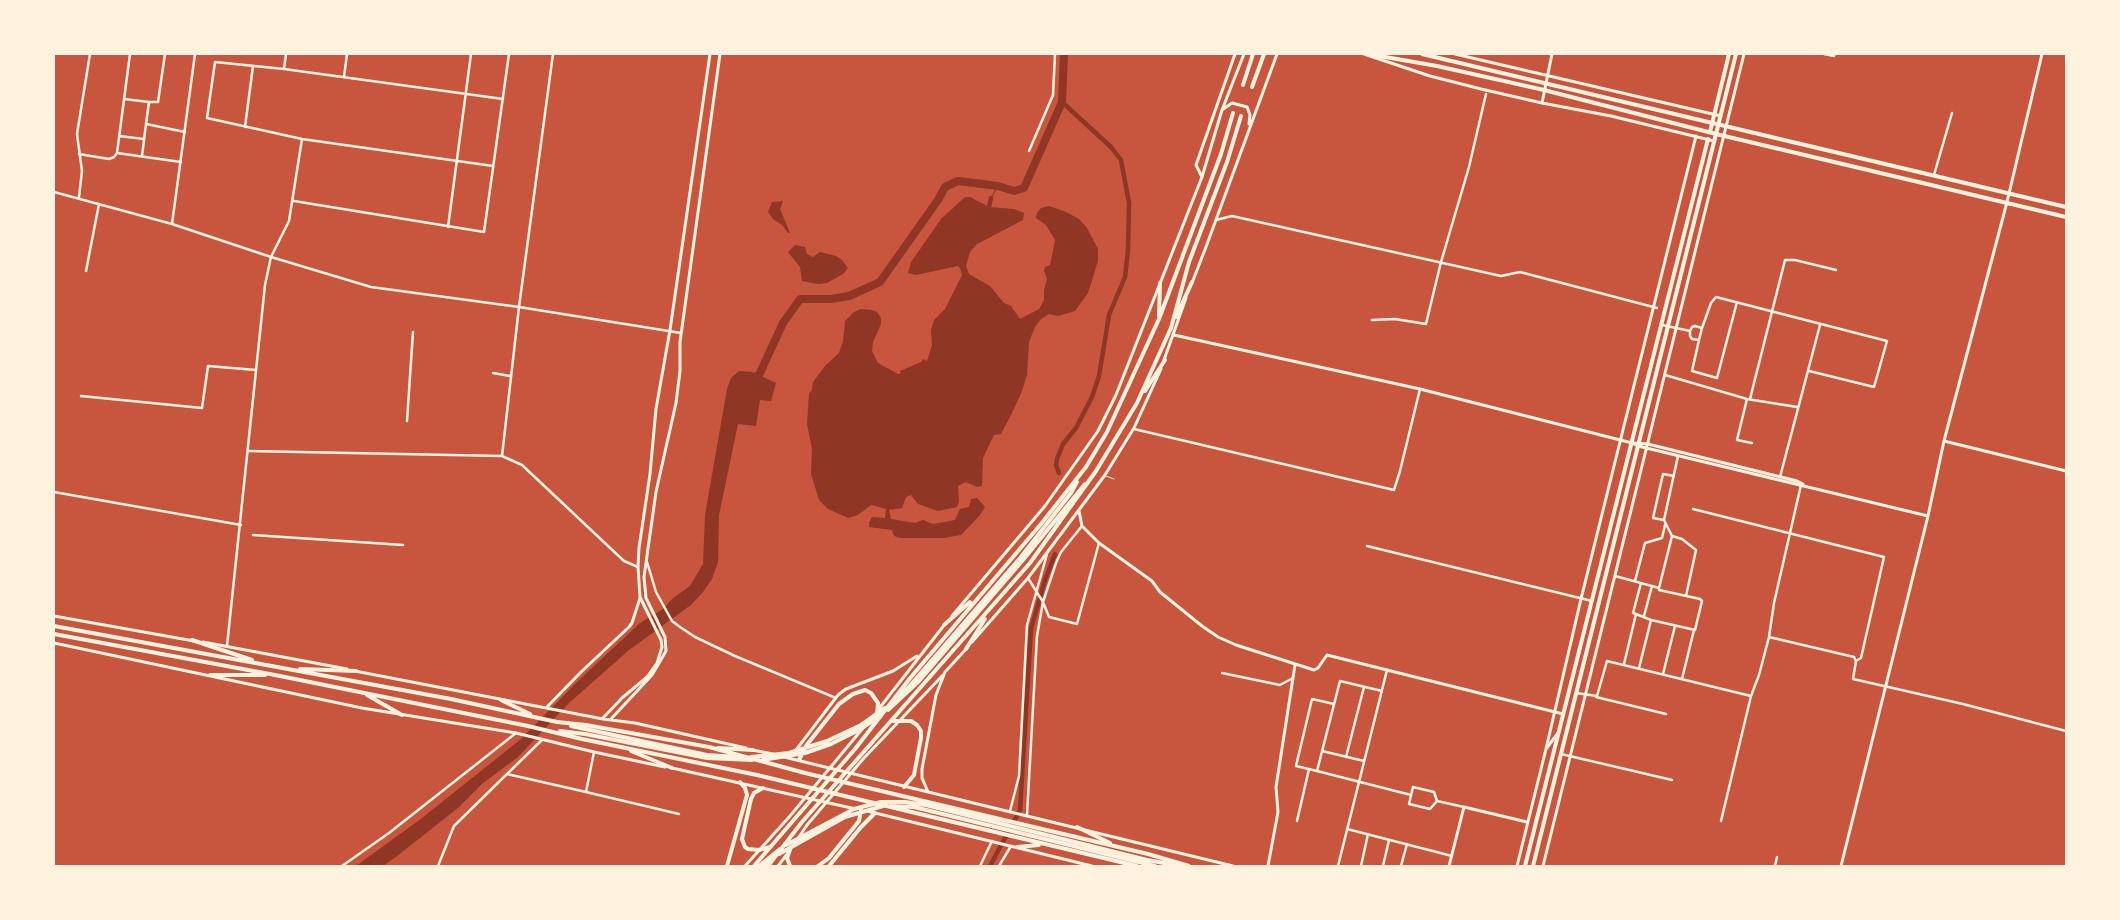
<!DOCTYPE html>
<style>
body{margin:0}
#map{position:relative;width:2120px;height:920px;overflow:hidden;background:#c8553d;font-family:Helvetica,sans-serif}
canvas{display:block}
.frame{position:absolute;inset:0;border:55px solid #fff3e0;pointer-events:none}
</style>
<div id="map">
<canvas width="2120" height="920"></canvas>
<div class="frame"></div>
</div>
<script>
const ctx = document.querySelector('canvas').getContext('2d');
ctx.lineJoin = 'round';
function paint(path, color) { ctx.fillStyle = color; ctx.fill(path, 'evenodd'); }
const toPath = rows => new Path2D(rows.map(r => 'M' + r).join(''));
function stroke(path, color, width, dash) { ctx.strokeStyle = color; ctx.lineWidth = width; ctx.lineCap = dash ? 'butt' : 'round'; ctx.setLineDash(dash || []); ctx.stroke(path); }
paint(toPath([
 [965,197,970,197,989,207,1014,209,1024,213,1023,220,977,244,970,252,966,266,969,274,990,286,1004,303,1011,306,1020,319,1039,309,1044,300,1044,290,1047,279,1044,271,1045,267,1050,265,1055,240,1046,225,1036,218,1037,213,1041,208,1049,206,1066,212,1079,219,1087,228,1098,249,1098,261,1088,293,1075,311,1058,316,1049,314,1041,319,1035,327,1029,342,1027,375,1022,391,1012,413,1001,434,994,435,983,458,982,486,977,487,966,482,958,486,959,501,957,507,938,511,918,504,911,495,906,497,902,508,889,510,891,519,915,523,923,520,933,524,955,520,960,509,969,507,971,499,977,498,985,507,980,515,961,535,944,538,900,538,894,536,892,530,869,527,869,523,872,517,885,518,886,509,871,505,858,515,848,518,828,509,819,500,811,474,812,449,807,424,809,393,812,390,813,382,825,366,839,353,843,341,845,321,854,312,861,309,872,310,877,312,881,318,881,324,873,342,872,351,878,363,898,374,901,373,900,371,921,362,923,359,927,361,932,345,931,330,934,320,945,309,962,275,960,268,958,266,916,275,908,273,909,269,911,262,941,219],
 [783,201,780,209,790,233,788,233,782,225,773,219,768,212,772,202],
 [795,245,805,247,807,254,813,257,820,252,836,256,842,260,848,268,843,274,827,283,818,284,802,281,800,267,788,252],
 [739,371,752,372,776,383,771,401,760,400,756,426,738,424,719,515,718,562,712,579,703,592,691,605,629,650,569,703,518,757,483,783,458,808,397,856,383,866,356,866,422,818,521,739,577,682,640,623,663,609,673,598,690,586,703,564,705,515,727,389,731,378]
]), '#8f3625');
stroke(toPath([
 [991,198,998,186]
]), '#8f3625', 1);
stroke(toPath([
 [989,207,991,198],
 [1059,473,1056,465,1057,459,1063,444,1076,428,1092,397,1099,376,1109,315,1125,277,1128,250,1129,203,1121,160,1111,147,1062,102],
 [990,866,1020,810,1031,629,1045,580,1055,554]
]), '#8f3625', 4.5);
stroke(toPath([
 [750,379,759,375,783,323,800,299,831,299,849,296,880,282,938,200,945,187,958,181,998,186,1014,191,1024,188,1062,102,1064,54]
]), '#8f3625', 8);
stroke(toPath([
 [1106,476,1114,479]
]), '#fff3e0', 1);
stroke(toPath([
 [165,54,158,102,149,102,146,124,185,132],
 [1824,54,1834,56,1835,54],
 [284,69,286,54],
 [344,77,347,54],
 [124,99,149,102],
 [245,127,253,66],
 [119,136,144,139],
 [1029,151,1053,95,1055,54],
 [117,153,181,162],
 [79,154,109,159,114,157,117,153,130,54],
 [142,156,146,124],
 [493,166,302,139,207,118,215,62,284,69,503,99],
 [1934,175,1952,113],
 [54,192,172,224,271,257,371,287,519,307,681,333],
 [79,197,82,171,77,134,90,54],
 [294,201,484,232,509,54],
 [1216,220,1232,216,1501,276,1520,272,1657,308],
 [172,224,195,54],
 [448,227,471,54],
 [86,271,99,204],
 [1372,320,1395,319,1426,324,1441,262,1469,167,1486,94],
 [1662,325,1690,331,1690,336,1692,339,1699,340,1702,328,1695,326,1692,327,1690,331],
 [1702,328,1711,303,1716,297,1887,341,1874,387,1809,371],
 [1699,340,1692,371,1717,378,1737,302],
 [493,373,510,376],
 [1665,375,1747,399,1797,407],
 [81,396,202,408,208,366,256,370],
 [1747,399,1737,440,1752,443],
 [1750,399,1785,260,1795,260,1836,270],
 [407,421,413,332],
 [1134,429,1394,490,1400,471,1420,389],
 [249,451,502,456,522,465,624,561,638,567],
 [502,456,519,307,553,54],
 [1780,477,1820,325],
 [54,492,241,525],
 [1693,509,1884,557,1861,658,1856,661],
 [1664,520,1653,518,1663,474,1674,476],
 [253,535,403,545],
 [1672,536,1682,539,1696,550,1686,596],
 [1367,546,1592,601],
 [647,562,656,592,672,621,680,627,695,637,735,656,836,698],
 [1615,576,1659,588,1672,536,1664,520,1678,456],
 [1028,578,1043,602,1049,617,1077,624,1099,543],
 [1635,581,1645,543,1662,538,1665,525],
 [1636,614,1633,613,1641,583],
 [1644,616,1652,586],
 [1769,637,1854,657,1856,661,1853,679,1963,704,2066,731],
 [227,646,265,285,271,257,289,221,302,139],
 [1624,664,1636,614,1651,620],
 [1639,668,1651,620,1695,630,1702,601,1700,599,1659,590,1659,588],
 [1222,673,1280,685,1293,678],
 [1663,674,1675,626],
 [1682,679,1694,630],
 [1382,691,1340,681,1317,771,1411,795],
 [1576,693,1597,696,1607,661,1751,696],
 [1596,697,1666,714],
 [543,739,507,774,586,792,594,752],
 [1322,751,1364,761],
 [1561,754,1672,780],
 [1346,757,1364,687],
 [1317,771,1296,766,1312,699,1334,704],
 [1413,787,1434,792,1437,801,1430,809,1409,804,1413,787],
 [586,792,679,814],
 [1437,801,1464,807],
 [1010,811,1019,776,1027,625,1047,554],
 [1027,815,1037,636,1043,602,1056,563,1061,552,1082,526],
 [1297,821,1309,769],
 [1721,821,1751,696,1759,675,1769,637,1774,603,1801,485],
 [1347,829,1452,856],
 [342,866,389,833,516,733],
 [438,866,454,826,507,774],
 [980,866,992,841],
 [999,866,1011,846],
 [1338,866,1387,670],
 [1361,866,1368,834],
 [1383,866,1389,840],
 [1401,866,1407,844],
 [1775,866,1777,857]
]), '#fff3e0', 2.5);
stroke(toPath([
 [1364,54,1430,76,1481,89,1542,103,1611,116,1714,141],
 [1455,54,1721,116],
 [1542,103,1552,54],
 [1222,110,1232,103,1247,107,1250,115,1249,124],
 [1202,177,1196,165,1235,54],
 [1192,283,1206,247,1277,54],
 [1174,335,1420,389,1632,443,1638,446,1928,516],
 [1164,360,1186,298],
 [1944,441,2066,471],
 [1633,443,1648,444,1797,481,1803,484],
 [1079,511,1082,526,1099,543,1152,581,1160,592,1202,626,1218,637,1236,645,1314,670,1318,668,1327,655,1563,714],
 [54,616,194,641],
 [952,616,1045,506,1098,431,1116,395,1202,177,1222,110,1244,54],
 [203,642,347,669],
 [972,642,1028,578,1105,475,1134,428,1161,369],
 [54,643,362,708,516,733,594,752,665,767],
 [355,671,603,719,635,723,746,748],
 [547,707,581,672,629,627,632,623,640,598],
 [878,710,945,624],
 [603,718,622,698,647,677,657,663,662,647,661,640,640,597,638,567,639,548,650,474,656,409,670,330,710,54],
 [611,719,652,675,666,651,665,637,646,598,644,577,656,492,676,403,680,371,680,342,720,54],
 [1546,749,1581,599,1696,136],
 [752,750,773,754],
 [796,750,838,695,846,689,893,671,917,656],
 [784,757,1233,866],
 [672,768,856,809],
 [928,792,922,778,922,769,936,695,945,672,967,648],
 [867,811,1092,866],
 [793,846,807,825,864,758,943,675],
 [745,866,790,816,863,728],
 [778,866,788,853],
 [1268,866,1278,812,1276,787,1295,665],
 [1449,866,1464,807,1527,822],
 [1517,866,1546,749,1558,733],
 [1543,866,1744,54],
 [1841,866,1928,516,1944,441,2007,202,2042,54]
]), '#fff3e0', 3);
stroke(toPath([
 [1368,54,1437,66,1544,90,1716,134,2066,217],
 [1422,54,2066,207],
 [1710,132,1729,54],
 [1525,866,1708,139],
 [1533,866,1736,54]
]), '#fff3e0', 4);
stroke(toPath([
 [1243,85,1253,54],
 [1252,87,1264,54],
 [1159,316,1160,283],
 [1176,317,1192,282],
 [1145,391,1165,360],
 [944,625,970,602],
 [54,626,451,699,557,722,586,725,709,747,805,773,1148,854,1189,866],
 [54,634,275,675,528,726,582,739,757,775,1137,866],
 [192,640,252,660],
 [966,649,985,619],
 [300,669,356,671],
 [210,675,265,675],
 [367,695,402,715],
 [898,697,908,688,1020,558,1071,493,1077,482],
 [501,700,530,714],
 [888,710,919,681,1023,560,1085,484],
 [893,721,911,721,917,725,921,731,921,738,914,775,904,787],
 [571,726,707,755,739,757],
 [560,731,585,734,707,758,752,760],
 [718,748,753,750],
 [631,751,672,768],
 [751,757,789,753,827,741,861,725,885,708],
 [762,760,805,753,831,744,859,730,880,716],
 [799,760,806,746,839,704,853,694,865,690,871,693,878,703,877,715],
 [763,788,754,793,751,799,742,839,745,847,748,849,759,850,770,847],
 [890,806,914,807,1155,866],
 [1077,827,1110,843],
 [786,845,854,809,881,802,905,802,926,805,1147,860,1181,866],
 [1017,847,1039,845],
 [779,854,845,817,883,806],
 [727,866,747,795,745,788,740,782],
 [754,866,855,749,911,677,1041,524,1086,467,1107,432,1159,319,1221,154,1233,113],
 [759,866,780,849],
 [764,866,771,860],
 [768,866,802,822,1030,563,1096,471,1137,403,1171,328,1189,262,1227,162,1241,116],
 [790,866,787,858,791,847],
 [818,866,829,858,859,821,861,810],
 [829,866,861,827,875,813]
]), '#fff3e0', 4);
</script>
